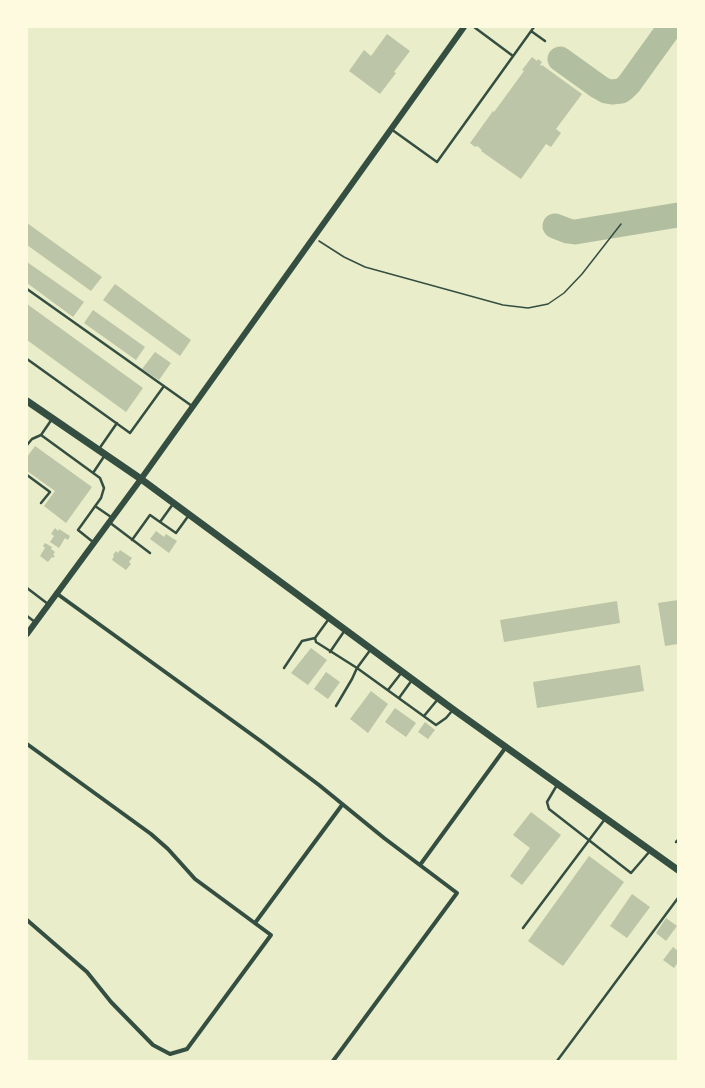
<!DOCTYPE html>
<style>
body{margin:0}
#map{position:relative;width:705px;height:1088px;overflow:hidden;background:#e9edc9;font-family:"Golos Text",sans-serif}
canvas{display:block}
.frame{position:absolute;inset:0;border:28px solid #fefae0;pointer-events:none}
</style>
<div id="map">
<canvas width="705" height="1088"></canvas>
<div class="frame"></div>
</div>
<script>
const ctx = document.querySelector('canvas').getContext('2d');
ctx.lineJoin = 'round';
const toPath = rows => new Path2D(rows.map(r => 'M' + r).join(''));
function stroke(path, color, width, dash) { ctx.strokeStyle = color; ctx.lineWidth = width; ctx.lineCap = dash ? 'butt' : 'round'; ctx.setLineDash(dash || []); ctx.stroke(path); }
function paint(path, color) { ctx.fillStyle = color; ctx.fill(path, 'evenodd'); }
stroke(toPath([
 [560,59,599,87,606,91,612,92,621,91,625,88,629,84,670,27],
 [555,226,568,231,575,232,678,215]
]), '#b2bea0', 25);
paint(toPath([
 [387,34,410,51,394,72,396,73,380,94,349,71,364,50,371,56],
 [532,57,537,61,538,59,542,62,540,65,541,66,542,65,582,94,556,129,561,133,551,147,546,144,521,179,481,151,482,150,477,146,475,147,470,143,493,111,494,112,524,71,522,70],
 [27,223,102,277,91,291,27,245],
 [27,262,84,302,73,317,27,283],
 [115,284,191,340,180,356,103,300],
 [27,304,143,388,126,412,27,340],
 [93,310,145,347,136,360,84,323],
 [155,352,171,363,159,380,142,369],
 [35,446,92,487,66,523,44,506,55,491,27,471,27,457],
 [55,528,58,531,59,529,70,536,68,540,65,538,59,548,50,542,54,536,51,534],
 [156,531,164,537,166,534,177,541,169,553,150,539],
 [45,543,52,547,51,549,55,552,53,555,55,556,53,558,52,557,48,562,40,556,45,548,43,546],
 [120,550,132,558,129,562,131,564,126,570,112,560,114,556,113,555,116,551,118,553],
 [678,600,678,644,665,646,658,603],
 [617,601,620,623,504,642,500,620],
 [311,648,327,660,308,685,291,673],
 [640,665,644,691,537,708,533,682],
 [326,672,340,682,328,699,314,689],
 [371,691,388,704,368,733,350,719],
 [395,708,416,723,406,737,385,722],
 [425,722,435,730,428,739,418,732],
 [531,812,561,835,522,885,510,876,530,848,513,835],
 [589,856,624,882,563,966,528,941],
 [632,894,650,907,627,938,610,926],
 [666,918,677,926,666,941,656,933],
 [673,947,678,951,678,962,674,968,663,960]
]), '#bcc5a7');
stroke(toPath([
 [319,241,344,257,365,267,503,305,528,308,548,304,564,293,582,274,621,224]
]), '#344e41', 1.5);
stroke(toPath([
 [474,27,513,56],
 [531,31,545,41],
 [391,129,437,162,534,27],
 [27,289,192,406],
 [27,359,130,433,164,386],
 [41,435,100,478,104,488,101,498,78,530,93,542],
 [27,445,32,439,41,435,52,419],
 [99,449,117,423],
 [93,473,105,455],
 [27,475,50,492,41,503],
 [173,504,160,522,176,533,189,515],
 [95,506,111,517],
 [109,522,150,553],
 [132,540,150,515,160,522],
 [27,588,48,604],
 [27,616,35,622],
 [328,620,315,638,316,642,357,668,436,725,446,718,452,711],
 [330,652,345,630],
 [284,668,302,641,315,638],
 [388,690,402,672],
 [399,698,412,680],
 [336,706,352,679,357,668,371,649],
 [424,716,438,699],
 [557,785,547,802,549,809,631,873,650,851],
 [676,842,678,840],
 [523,928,605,819],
 [557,1061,678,898]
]), '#344e41', 2.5);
stroke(toPath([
 [56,593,262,742,319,785,384,838,457,893,333,1061],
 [27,744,151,834,168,849,195,879,271,935,187,1049,170,1054,153,1045,111,1002,87,972,27,920],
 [420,865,506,747],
 [255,923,342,805]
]), '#344e41', 4);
stroke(toPath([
 [27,634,141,479,464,27]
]), '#344e41', 6);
stroke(toPath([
 [27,401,141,479,454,710,678,870]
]), '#344e41', 7);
</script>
